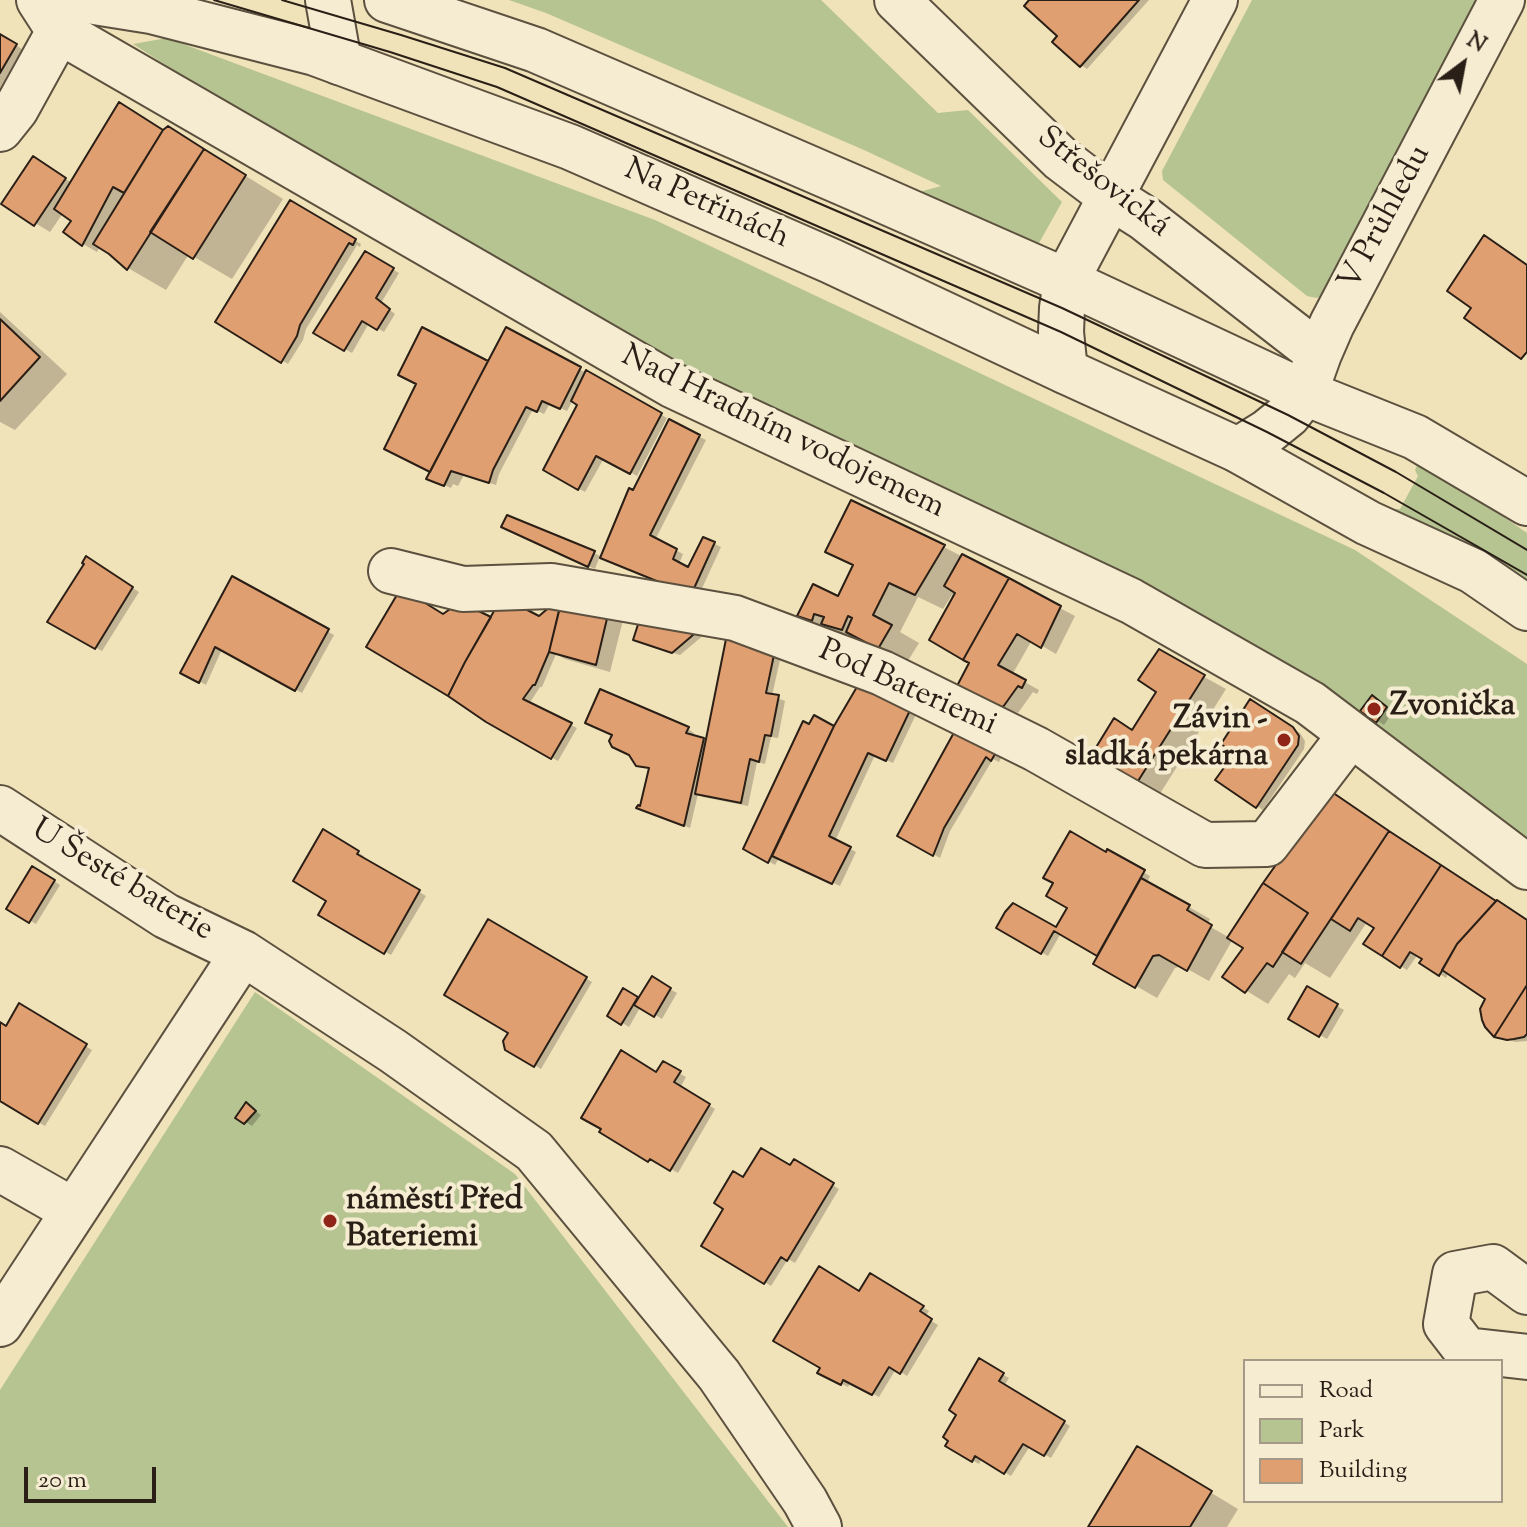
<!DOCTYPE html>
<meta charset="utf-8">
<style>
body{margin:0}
#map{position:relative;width:1527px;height:1527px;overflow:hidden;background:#f0e2b9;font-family:"Sorts Mill Goudy",serif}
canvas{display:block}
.legend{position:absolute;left:1243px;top:1359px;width:260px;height:144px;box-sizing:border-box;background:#f5ecd2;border:2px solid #a49a87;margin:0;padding:10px 14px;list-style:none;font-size:24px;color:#2a1f16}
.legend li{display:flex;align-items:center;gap:16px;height:40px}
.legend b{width:40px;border:2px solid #a49a87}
.north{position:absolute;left:1423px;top:24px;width:80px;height:80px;-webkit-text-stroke:6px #f5ecd2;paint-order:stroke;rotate:32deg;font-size:22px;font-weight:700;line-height:32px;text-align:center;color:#2a1f16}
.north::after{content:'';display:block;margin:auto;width:28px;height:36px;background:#2a1f16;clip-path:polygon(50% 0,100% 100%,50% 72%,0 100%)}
.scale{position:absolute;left:24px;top:1467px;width:132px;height:36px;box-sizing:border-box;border:4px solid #2a1f16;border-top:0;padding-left:10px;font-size:24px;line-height:28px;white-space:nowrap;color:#2a1f16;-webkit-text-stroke:6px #f5ecd2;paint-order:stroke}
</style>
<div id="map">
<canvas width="1527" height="1527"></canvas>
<ul class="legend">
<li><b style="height:10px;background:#f5ecd2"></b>Road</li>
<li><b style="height:22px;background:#b6c491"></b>Park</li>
<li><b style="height:22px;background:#df9f71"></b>Building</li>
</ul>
<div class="north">N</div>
<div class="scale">20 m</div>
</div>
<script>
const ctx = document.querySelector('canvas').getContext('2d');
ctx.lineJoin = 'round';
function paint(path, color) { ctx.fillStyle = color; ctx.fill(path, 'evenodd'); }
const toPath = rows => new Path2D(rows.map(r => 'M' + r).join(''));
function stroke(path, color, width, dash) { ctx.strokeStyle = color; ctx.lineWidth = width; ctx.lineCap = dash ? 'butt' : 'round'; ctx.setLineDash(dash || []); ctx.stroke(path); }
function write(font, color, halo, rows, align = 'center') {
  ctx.font = font + ' "Sorts Mill Goudy",serif'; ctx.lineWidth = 8; ctx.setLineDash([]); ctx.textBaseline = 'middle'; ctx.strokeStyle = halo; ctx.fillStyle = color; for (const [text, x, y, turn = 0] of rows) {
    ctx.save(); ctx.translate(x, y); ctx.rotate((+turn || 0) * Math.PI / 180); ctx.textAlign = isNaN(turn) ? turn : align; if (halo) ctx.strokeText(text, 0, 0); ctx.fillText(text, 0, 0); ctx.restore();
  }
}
paint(toPath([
 [509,0,821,0,938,113,968,110,1062,202,1039,243,919,192,941,186,864,150,546,13],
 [1252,0,1478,0,1322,296,1317,298,1307,296,1163,180,1162,171],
 [167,38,655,220,1355,550,1527,664,1527,849,1316,679,667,356,234,109,133,44],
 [1420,459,1527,533,1527,587,1389,520,1393,509,1400,509,1418,476,1415,470],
 [255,992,515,1174,788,1527,0,1527,0,1390]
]), '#b6c491');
paint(toPath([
 [1032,0,1149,0,1087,69,1081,65],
 [0,36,22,49,0,88],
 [120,105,164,132,168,128,283,199,232,279,189,254,166,290,128,268,100,246,97,252,83,244,66,231,73,220,63,213,50,232,4,204,47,167,72,183],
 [291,202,361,244,360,247,357,245,306,329,303,340,288,364,218,321],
 [366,254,399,273,381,303,395,314,384,332,369,323,352,353,316,332],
 [0,312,67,374,15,430,0,422],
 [507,329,667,418,637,476,604,458,585,492,545,470,580,404,573,400,567,411,550,403,544,414,533,409,499,474,496,485,464,475,458,486,453,484,451,488,435,481,431,473,414,464,423,330,489,363],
 [670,422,706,440,655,540,683,554,679,564,689,569,704,539,721,547,698,597,609,561,634,492],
 [852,502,944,547,1075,616,1056,654,1032,640,1012,675,1039,690,1037,694,1033,692,1018,713,995,706,971,662,955,597,952,595,943,609,918,597,900,632,919,643,906,664,872,645,852,639,841,633,840,635,828,631,800,615,839,599,855,567,828,551],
 [510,530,594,553,600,556,595,569],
 [87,559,139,592,102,651,50,622,86,563],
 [233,579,334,635,302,693,222,649,206,685,183,672],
 [643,614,705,634,680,655,642,643],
 [443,616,492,619,624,616,610,672,565,659,556,654,542,687,540,687,529,704,577,728,558,761,487,720],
 [727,641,781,655,772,696,785,701,778,738,771,737,765,764,757,762,748,806,703,797,698,794,690,828,649,812,651,770,638,764,688,729,694,733,692,737,707,743],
 [1159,652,1226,689,1156,800,1089,761,1133,732,1159,691],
 [862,682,918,710,893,763,875,755,835,841,856,852,840,886,779,858,775,865,746,848,815,718,835,728],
 [1251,702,1300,733,1305,741,1304,749,1263,810,1257,806,1237,753],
 [1379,702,1393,712,1384,725,1362,711],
 [958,730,1003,754,999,762,993,759,950,831,940,858,900,835],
 [1329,793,1357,809,1415,849,1527,922,1527,1041,1515,1042,1496,1035,1488,998,1449,972,1446,978,1422,963,1425,958,1418,954,1407,970,1383,955,1376,927,1367,922,1330,978,1305,963,1295,978,1289,974,1268,1004,1224,977,1246,948,1233,939,1209,981,1182,966,1175,968,1157,998,1096,963,1100,955,1061,933,1048,956,998,927,1057,930,1108,852,1150,876,1147,883,1210,919,1207,925,1230,938],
 [324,832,364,856,363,859,426,896,391,955,321,914,329,900],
 [33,868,60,885,36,924,9,908],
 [489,922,592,982,541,1069,507,1048,510,1032],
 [652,979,677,993,662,1019,641,1006,629,1027,610,1015,624,991,640,1000],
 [1308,989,1344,1010,1327,1039,1291,1018],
 [20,1006,92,1050,45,1126,0,1099,0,1025,6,1028],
 [663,1064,686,1077,680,1088,715,1109,678,1173,657,1161,656,1164,602,1131,657,1074],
 [247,1105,261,1115,252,1126,238,1117],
 [794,1162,839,1189,795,1263,788,1259,771,1286,704,1245,744,1180,790,1167],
 [871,1276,929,1311,925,1317,938,1325,907,1376,896,1369,879,1397,851,1382,848,1387,826,1376,860,1293],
 [980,1361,1009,1378,1004,1386,1070,1426,1051,1458,1030,1446,1011,1476,982,1458,979,1464,948,1446],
 [1165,1465,1238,1509,1227,1527,1090,1527]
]), '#0003');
const building = toPath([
 [1029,0,1139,0,1080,67,1052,42,1057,36,1024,6,1029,0],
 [0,34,17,44,0,73,0,34],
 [119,102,163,130,124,193,113,187,82,246,63,232,71,221,54,209,119,102],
 [168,126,204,149,127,270,109,254,93,244,163,130,168,126],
 [204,149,246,175,193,259,150,232,204,149],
 [33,156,66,178,34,226,1,204,33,156],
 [290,200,356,239,353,245,349,243,300,325,297,336,281,363,215,322,290,200],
 [1484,235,1527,265,1527,352,1521,359,1464,318,1471,308,1447,291,1484,235],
 [365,251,394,268,376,298,390,309,377,330,362,321,344,351,313,333,365,251],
 [0,319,40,357,0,401,0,319],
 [422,327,488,361,430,472,384,449,416,384,398,375,422,327],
 [506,327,581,367,560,409,542,401,537,412,526,407,493,470,489,483,451,471,444,486,426,479,506,327],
 [586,370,662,413,630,474,596,456,578,490,543,470,577,405,571,401,586,370],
 [669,419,700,435,650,535,677,549,673,559,688,567,703,537,715,542,691,595,600,558,629,488,633,490,669,419],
 [851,500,945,545,915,595,889,583,873,615,892,625,878,649,846,632,852,618,848,616,842,630,821,624,824,617,814,614,812,621,797,616,813,584,838,596,853,565,825,552,851,500],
 [507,515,595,551,588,567,501,527,507,515],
 [962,554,1009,578,963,660,929,640,955,593,944,586,962,554],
 [86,556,133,587,95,649,47,622,84,564,82,563,86,556],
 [232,576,329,629,295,691,215,647,199,683,180,673,232,576],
 [1009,578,1061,606,1041,648,1017,634,998,665,1026,680,1022,688,1018,686,1003,707,978,699,957,686,969,663,963,660,1009,578],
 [401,588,443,614,460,602,491,617,465,662,448,696,366,647,401,588],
 [502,597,539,616,559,599,562,599,549,652,535,685,533,685,523,699,572,723,551,759,486,722,448,696,465,662,502,597],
 [561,602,610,606,596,665,549,652,561,602],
 [642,612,700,629,672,653,633,640,642,612],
 [726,639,775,650,766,693,779,695,771,736,765,735,759,762,750,759,741,803,695,794,726,639],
 [1159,649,1205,675,1133,789,1087,762,1114,718,1132,730,1156,692,1138,680,1159,649],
 [861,680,913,704,886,761,868,753,829,836,851,847,832,884,772,856,834,726,861,680],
 [600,689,689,727,686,733,704,738,684,826,636,808,638,805,640,806,649,768,636,766,629,755,612,747,609,741,612,735,585,723,600,689],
 [1372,695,1387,707,1376,723,1360,711,1372,695],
 [1250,699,1293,727,1299,736,1298,745,1256,808,1215,780,1234,754,1221,744,1250,699],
 [814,715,834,726,768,863,743,849,803,721,809,724,814,715],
 [957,727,998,749,991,761,986,757,944,828,933,856,897,836,957,727],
 [1329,790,1389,831,1301,964,1282,952,1308,913,1263,883,1329,790],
 [323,829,359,851,357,854,420,890,384,954,318,915,326,901,293,881,323,829],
 [1070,831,1106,852,1107,849,1145,870,1097,956,1054,931,1041,954,996,928,1005,912,1013,903,1056,927,1067,908,1046,896,1053,883,1043,878,1070,831],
 [1389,831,1441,865,1382,956,1363,944,1374,928,1358,918,1350,931,1331,919,1389,831],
 [1441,865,1496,901,1457,944,1439,976,1419,963,1422,959,1410,952,1400,968,1382,956,1441,865],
 [32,866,55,880,29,923,6,909,32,866],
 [1141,878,1190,905,1187,910,1212,925,1187,971,1159,955,1153,956,1135,988,1093,964,1141,878],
 [1263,883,1308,913,1273,967,1267,963,1245,993,1222,977,1243,948,1227,938,1263,883],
 [1497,900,1527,920,1527,985,1494,1037,1485,1027,1482,1020,1480,1009,1485,999,1442,970,1457,944,1497,900],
 [488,919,587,977,534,1067,505,1050,503,1041,508,1033,444,995,488,919],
 [652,976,671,988,654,1017,634,1005,652,976],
 [1527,985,1527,1034,1524,1037,1514,1039,1507,1040,1494,1037,1527,985],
 [1307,986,1338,1004,1319,1037,1288,1019,1307,986],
 [623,988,638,997,621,1025,607,1016,623,988],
 [19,1003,87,1044,38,1124,0,1101,0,1022,6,1026,19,1003],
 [621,1050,656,1072,663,1061,681,1071,674,1082,710,1104,670,1171,650,1159,648,1162,599,1132,601,1129,581,1118,621,1050],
 [246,1102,256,1111,244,1124,235,1118,246,1102],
 [761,1148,790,1165,794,1159,834,1183,787,1261,781,1257,764,1284,701,1246,723,1209,714,1203,733,1171,743,1177,761,1148],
 [819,1266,859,1291,870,1273,924,1306,920,1311,932,1319,900,1374,889,1367,872,1395,843,1380,841,1385,817,1373,820,1368,773,1341,819,1266],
 [979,1358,1004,1373,999,1381,1065,1421,1044,1456,1023,1444,1004,1474,975,1456,972,1462,945,1446,948,1441,943,1437,956,1415,949,1410,979,1358],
 [1137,1446,1212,1491,1190,1527,1088,1527,1137,1446]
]);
paint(building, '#df9f71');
stroke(building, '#2a1f16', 2);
const minor = toPath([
 [39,0,59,31,672,385,1131,601,1310,703,1527,867],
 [328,0,339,62],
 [897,0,1061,159,1111,197,1144,218,1319,354],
 [0,129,16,109,59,31],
 [1065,371,1061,332,1062,308,1066,281,1215,0],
 [1238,450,1267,432,1288,415,1305,393,1319,354,1332,324,1502,0],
 [391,571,463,589,551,586,735,618,882,673,1036,749,1205,845,1267,844,1351,734],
 [0,808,166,916,243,953,393,1051,534,1151,719,1375,805,1501,819,1527],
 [0,1169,74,1211],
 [1527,1292,1493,1267,1455,1274,1446,1324,1466,1350,1527,1357],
 [0,1324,243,953]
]);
const tertiary = toPath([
 [82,0,151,11,315,53,570,147,831,261,1065,371,1238,450,1368,523,1473,571,1527,608],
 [387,0,536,50,862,191,1066,281,1305,393,1415,437,1527,503]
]);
stroke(minor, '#5c503f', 48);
stroke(tertiary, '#5c503f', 48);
stroke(minor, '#f5ecd2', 44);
stroke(tertiary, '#f5ecd2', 44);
stroke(toPath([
 [214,0,390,52,497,87,1061,332,1267,432,1384,493,1527,575],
 [282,0,401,35,505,68,1062,308,1288,415,1396,472,1527,550]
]), '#2a1f16', 2);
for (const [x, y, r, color] of [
 [1374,709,8,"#8f2418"],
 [1284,740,8,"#8f2418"],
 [330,1221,8,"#8f2418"]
]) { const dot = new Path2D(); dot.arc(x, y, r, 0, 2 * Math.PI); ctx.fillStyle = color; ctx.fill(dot); stroke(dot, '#f5ecd2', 3); }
write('32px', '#2a1f16', '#f5ecd2', [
 ["Střešovická",1102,184,38],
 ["Na Petřinách",706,206,24],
 ["V Průhledu",1387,219,-62],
 ["Nad Hradním vodojemem",782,434,26],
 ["Pod Bateriemi",907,690,24],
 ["U Šesté baterie",121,882,31]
]);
write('bold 32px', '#2a1f16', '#f5ecd2', [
 ["Zvonička",1390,709],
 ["Závin -",1268,722,"right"],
 ["sladká pekárna",1268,759,"right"],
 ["náměstí Před",346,1203],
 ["Bateriemi",346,1240]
], 'left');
</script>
